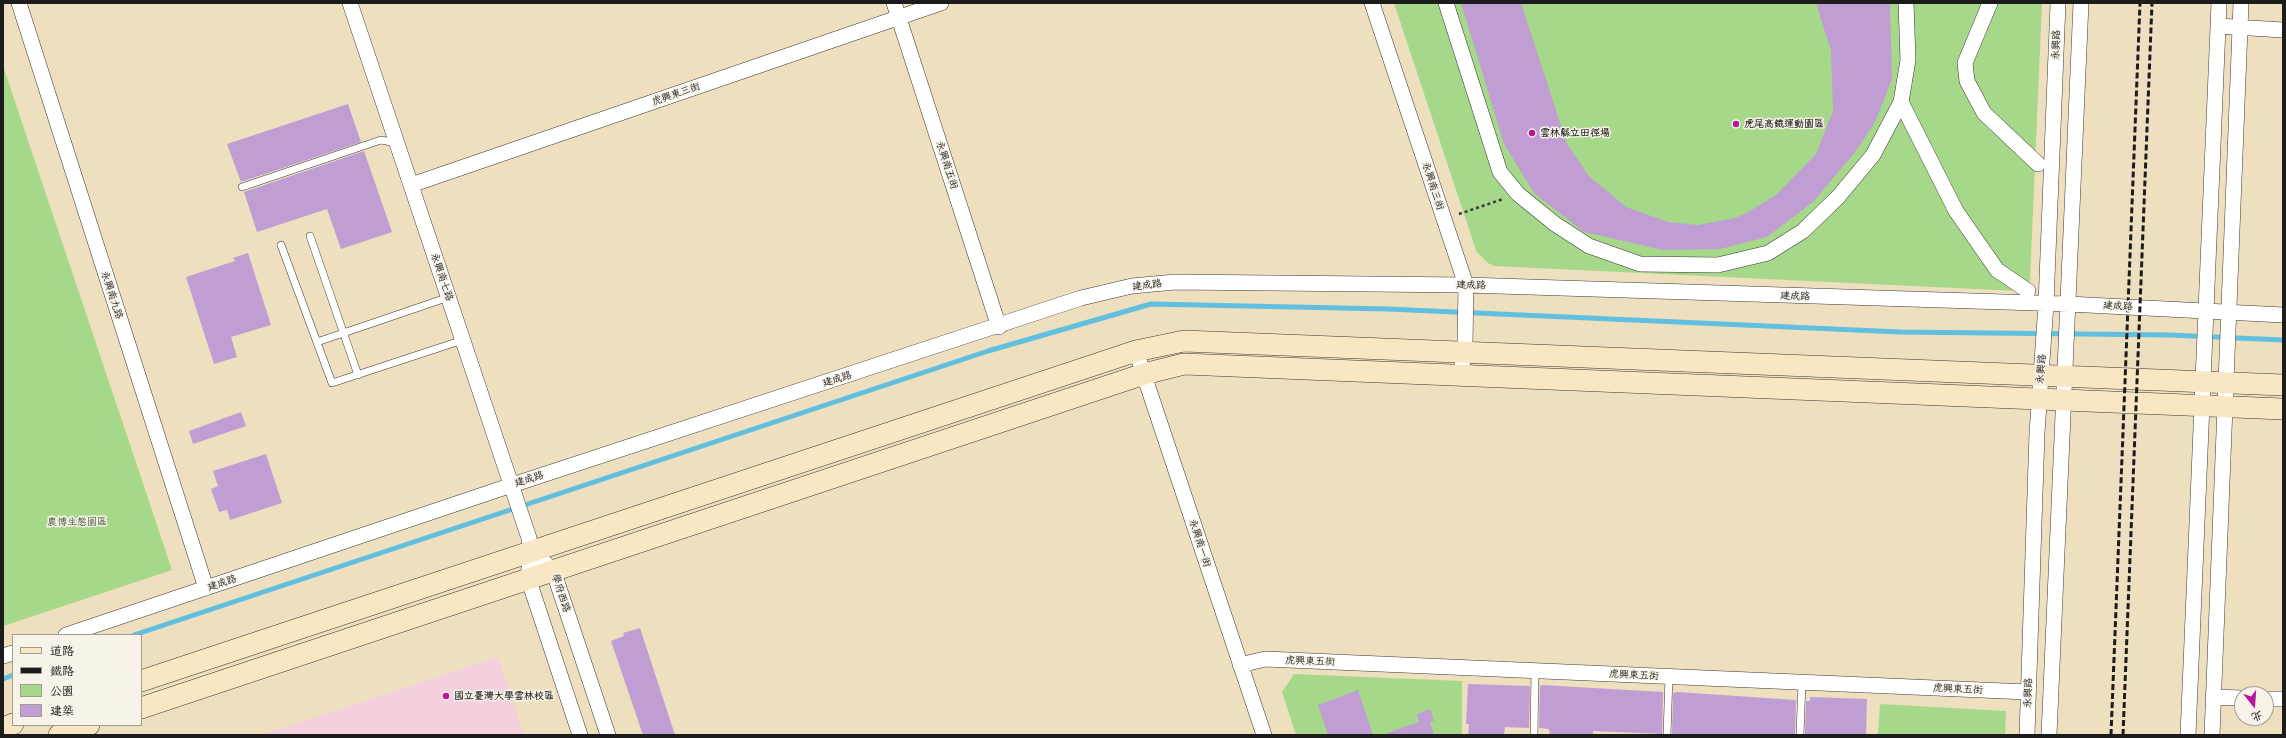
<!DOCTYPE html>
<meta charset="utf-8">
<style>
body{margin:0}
#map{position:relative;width:2286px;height:738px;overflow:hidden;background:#eedfbe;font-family:Mali,"LXGW WenKai TC",sans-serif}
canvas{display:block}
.frame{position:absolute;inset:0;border:4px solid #1c1c1c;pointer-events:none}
.legend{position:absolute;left:12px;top:634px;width:130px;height:92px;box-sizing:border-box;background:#f7f3e8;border:1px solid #9f9d96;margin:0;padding:5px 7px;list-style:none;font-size:12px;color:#1c1c1c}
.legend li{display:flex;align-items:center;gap:8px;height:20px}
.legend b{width:20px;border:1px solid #9f9d96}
.north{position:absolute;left:2234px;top:686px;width:40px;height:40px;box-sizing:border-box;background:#f7f3e8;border:1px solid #9f9d96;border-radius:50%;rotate:163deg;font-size:11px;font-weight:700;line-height:16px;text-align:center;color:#1c1c1c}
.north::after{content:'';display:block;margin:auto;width:14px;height:18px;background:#b5179e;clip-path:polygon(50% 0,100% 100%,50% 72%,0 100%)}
</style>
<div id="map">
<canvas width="2286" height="738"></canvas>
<div class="frame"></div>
<ul class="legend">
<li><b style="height:5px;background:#f9e7c3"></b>道路</li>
<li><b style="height:5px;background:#1c1c1c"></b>鐵路</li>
<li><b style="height:11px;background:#a5d888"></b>公園</li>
<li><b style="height:11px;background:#c09ed4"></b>建築</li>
</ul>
<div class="north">北</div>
</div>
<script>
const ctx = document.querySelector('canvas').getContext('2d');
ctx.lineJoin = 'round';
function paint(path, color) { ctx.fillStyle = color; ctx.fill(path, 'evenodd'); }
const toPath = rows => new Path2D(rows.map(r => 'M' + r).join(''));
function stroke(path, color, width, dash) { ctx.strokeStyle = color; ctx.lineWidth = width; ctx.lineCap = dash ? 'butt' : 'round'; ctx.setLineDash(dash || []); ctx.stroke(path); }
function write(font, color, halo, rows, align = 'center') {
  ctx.font = font + ' Mali,"LXGW WenKai TC",sans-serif'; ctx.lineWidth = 3; ctx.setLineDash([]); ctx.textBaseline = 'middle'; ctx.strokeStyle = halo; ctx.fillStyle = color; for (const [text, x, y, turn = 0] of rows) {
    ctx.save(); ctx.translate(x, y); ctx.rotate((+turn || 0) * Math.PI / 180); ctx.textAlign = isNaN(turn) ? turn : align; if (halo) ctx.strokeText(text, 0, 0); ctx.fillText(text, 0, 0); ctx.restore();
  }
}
paint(toPath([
 [498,657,524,735,262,735]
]), '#f4cfde');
paint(toPath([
 [1394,3,2042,3,2030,280,2028,285,2018,291,1494,266,1488,263,1476,251,1474,244],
 [3,66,172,570,3,626],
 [1294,674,1462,681,1462,735,1296,735,1282,692],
 [1880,704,2006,711,2005,735,1878,735]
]), '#a5d888');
stroke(toPath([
 [134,635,988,351,1151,304,1388,309,1900,332,2170,335,2283,340],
 [3,679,13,675]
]), '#61bfdf', 5);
paint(toPath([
 [1461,3,1521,3,1567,144,1589,176,1626,207,1668,222,1698,225,1735,218,1747,213,1776,195,1816,154,1833,111,1831,51,1816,3,1890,3,1892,79,1875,122,1856,151,1813,202,1767,237,1720,249,1663,250,1584,232,1534,193,1504,144],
 [348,104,361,142,241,182,227,144],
 [364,151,392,232,341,249,327,209,257,232,244,192],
 [248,253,271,325,231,337,237,357,214,364,186,277,235,261,233,258],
 [241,412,246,426,193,444,189,431],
 [266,454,282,503,230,520,227,510,219,512,211,489,218,486,213,471],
 [640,628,675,735,643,735,611,641,624,636,623,633],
 [1468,684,1530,686,1529,728,1505,727,1504,735,1468,735,1469,724,1466,724],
 [1542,685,1663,692,1662,734,1593,731,1593,735,1550,735,1549,729,1539,728,1540,686],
 [1358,690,1373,735,1328,735,1318,705],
 [1677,692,1796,700,1795,735,1672,734,1673,693],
 [1810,697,1867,699,1866,735,1805,735,1806,701,1810,701],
 [1430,709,1434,721,1430,722,1434,735,1387,735,1387,733,1419,722,1417,714]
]), '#c09ed4');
const lane = toPath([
 [242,187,381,140,397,143],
 [310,236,358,375],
 [281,245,332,383,463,340],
 [317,342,449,297],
 [1534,735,1535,670],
 [1667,735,1669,676],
 [1800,735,1802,682]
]);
const street = toPath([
 [19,3,206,588],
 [350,3,529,538,531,551,528,578,580,735],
 [894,3,999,327],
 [1372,3,1466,285,1465,344,1461,374],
 [1446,3,1500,172,1518,194,1555,224,1589,246,1640,264,1718,265,1768,253,1803,231,1838,197,1873,155,1901,102,1908,60,1906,3],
 [1990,3,1965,63,1967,81,1984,113,2038,164],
 [2218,26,2283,30],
 [1901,102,1956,211,1997,270,2028,291],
 [411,185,941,3],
 [1136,351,1264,735],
 [531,551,553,570,608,735],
 [66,635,512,485,1081,298,1132,286,1175,282,1466,285,2068,304,2283,315],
 [3,656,13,653],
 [1240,665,1265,659,2028,692],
 [2213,697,2242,698],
 [2266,699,2283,699],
 [2027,735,2037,433,2046,304,2058,3],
 [2049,735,2081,3],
 [2188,735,2219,3],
 [2212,735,2241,3]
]);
const secondary = toPath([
 [141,681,1097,364,1136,351,1184,341,2283,385],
 [141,708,1144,374,1184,364,2283,409],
 [3,728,13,724],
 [59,735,89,725]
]);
stroke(lane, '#3c3934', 8);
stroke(street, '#3c3934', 16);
stroke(secondary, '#3c3934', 22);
stroke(toPath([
 [1459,214,1503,199]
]), '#3c3934', 2.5, [3, 3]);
stroke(lane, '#fff', 7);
stroke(street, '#fff', 15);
stroke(secondary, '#f9e7c3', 21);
stroke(toPath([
 [2111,735,2140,3],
 [2123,735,2152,3]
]), '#1c1c1c', 3, [6, 3]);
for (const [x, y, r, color] of [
 [1736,124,4,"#b5179e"],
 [1532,133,4,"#b5179e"],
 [446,696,4,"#b5179e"]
]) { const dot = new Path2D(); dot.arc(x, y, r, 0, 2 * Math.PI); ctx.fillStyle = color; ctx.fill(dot); stroke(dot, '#f7f3e8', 1.5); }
write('10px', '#1c1c1c', '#f7f3e8', [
 ["永興路",2056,45,-88],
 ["虎興東三街",676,94,-19],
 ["永興南五街",947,165,72],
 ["永興南三街",1433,186,72],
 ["永興南七路",442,277,71],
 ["建成路",1147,285,-7],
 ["建成路",1471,285,1],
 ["永興南九路",112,295,72],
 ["建成路",1795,296,2],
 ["建成路",2118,306,3],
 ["永興路",2041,369,-85],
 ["建成路",837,379,-18],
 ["建成路",529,479,-18],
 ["永興南一街",1200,543,72],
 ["建成路",222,583,-19],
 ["學府西路",561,593,72],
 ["虎興東五街",1310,661,2],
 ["虎興東五街",1634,675,3],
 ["虎興東五街",1958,689,3],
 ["永興路",2028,693,-88]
]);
write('bold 10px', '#1c1c1c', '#f7f3e8', [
 ["虎尾高鐵運動園區",1744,124],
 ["雲林縣立田徑場",1540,133],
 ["國立臺灣大學雲林校區",454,696]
], 'left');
write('10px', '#45543c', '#f7f3e8', [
 ["農博生態園區",77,522]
]);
</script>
